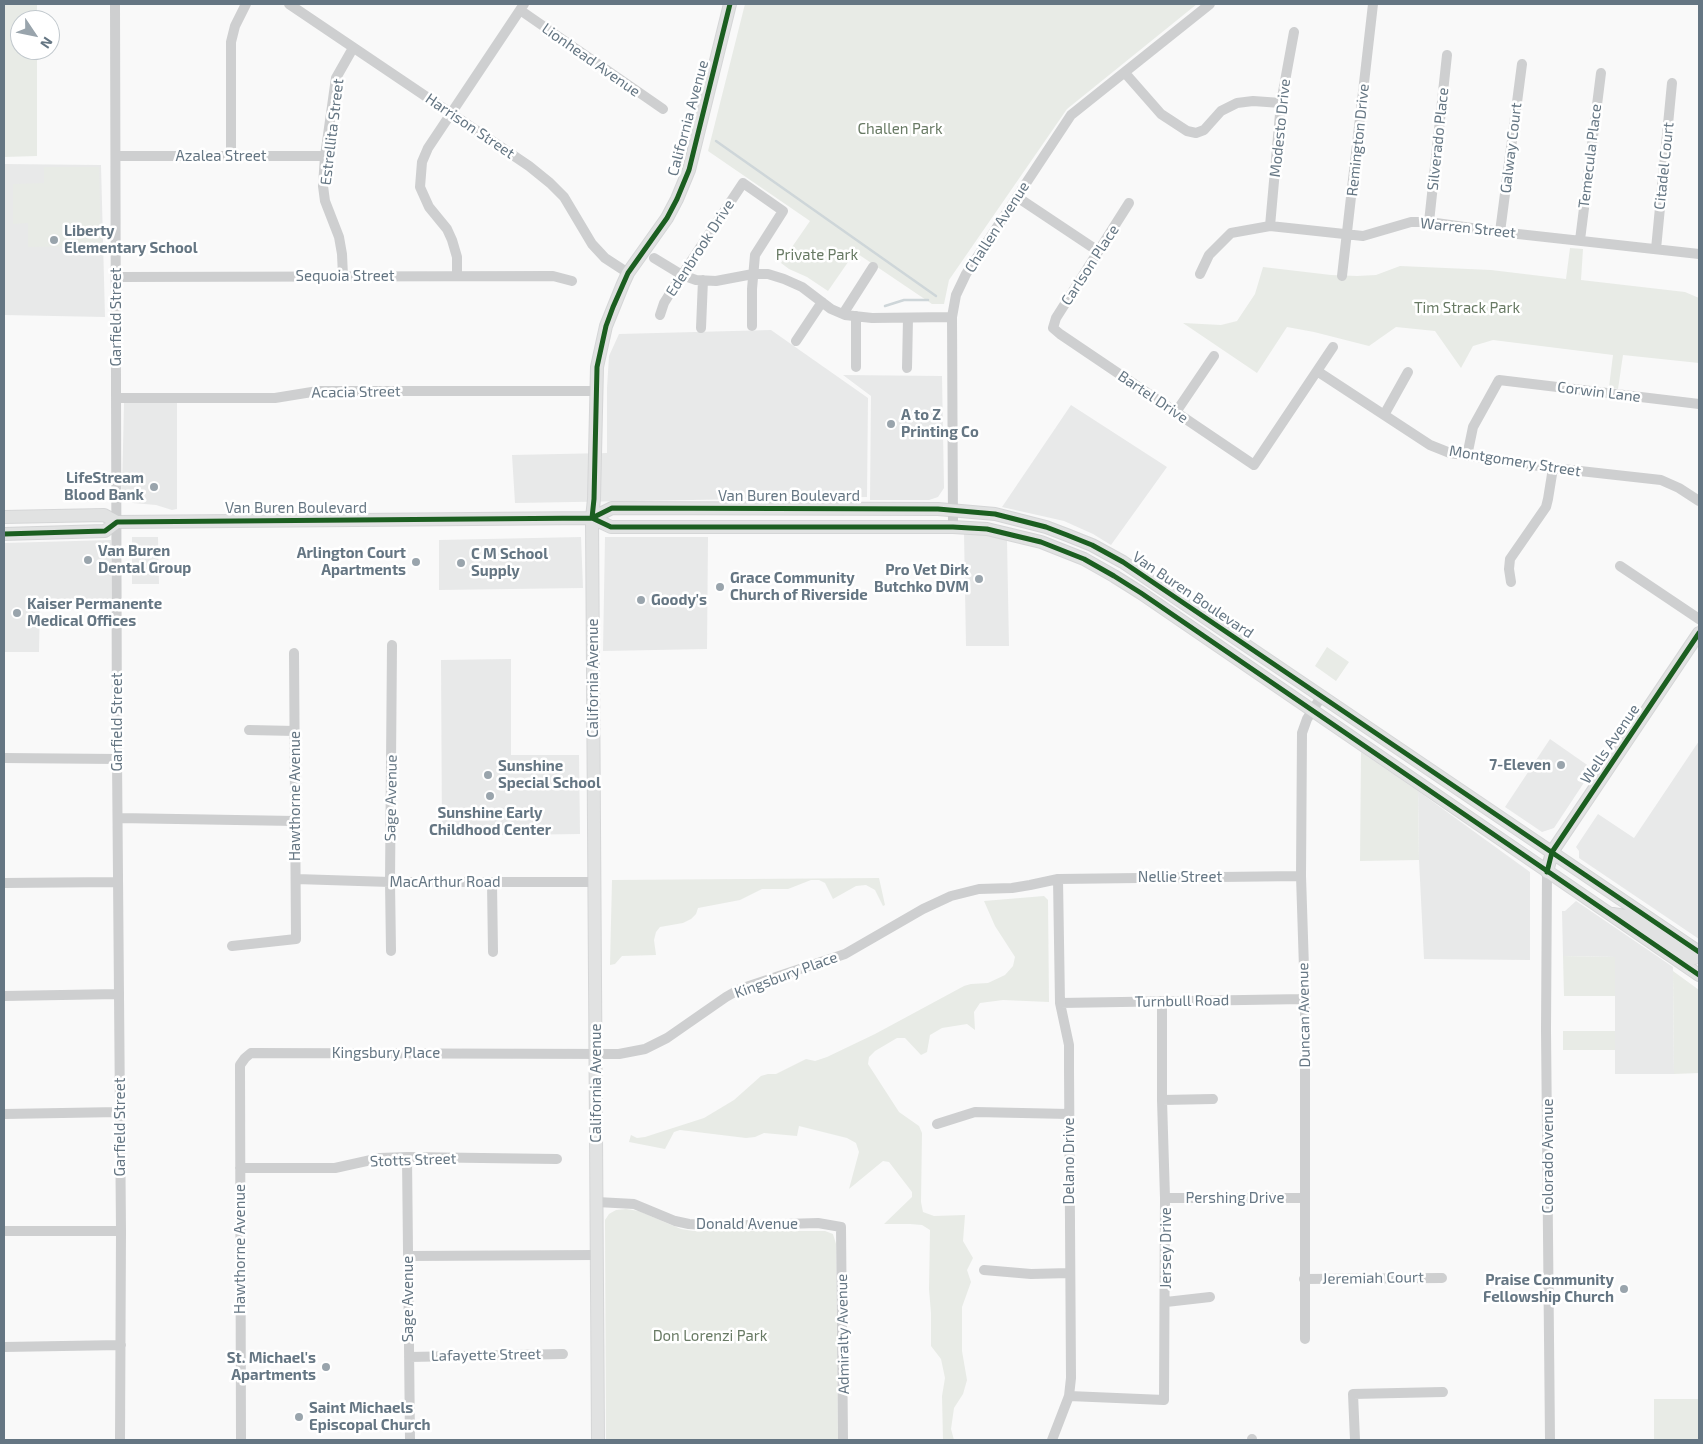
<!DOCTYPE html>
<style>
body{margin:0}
#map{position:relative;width:1703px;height:1444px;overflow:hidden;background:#f9f9f9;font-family:"Exo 2",sans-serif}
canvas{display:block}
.frame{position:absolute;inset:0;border:5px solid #657683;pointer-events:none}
.north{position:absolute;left:10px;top:10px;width:50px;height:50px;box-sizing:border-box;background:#fff;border:1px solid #c1c8cd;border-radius:50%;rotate:124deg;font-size:14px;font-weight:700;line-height:20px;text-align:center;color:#657683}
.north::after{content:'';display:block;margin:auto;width:18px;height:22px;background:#99a4ac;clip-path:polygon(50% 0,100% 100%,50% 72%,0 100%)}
</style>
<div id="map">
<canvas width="1703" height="1444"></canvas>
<div class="frame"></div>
<div class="north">N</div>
</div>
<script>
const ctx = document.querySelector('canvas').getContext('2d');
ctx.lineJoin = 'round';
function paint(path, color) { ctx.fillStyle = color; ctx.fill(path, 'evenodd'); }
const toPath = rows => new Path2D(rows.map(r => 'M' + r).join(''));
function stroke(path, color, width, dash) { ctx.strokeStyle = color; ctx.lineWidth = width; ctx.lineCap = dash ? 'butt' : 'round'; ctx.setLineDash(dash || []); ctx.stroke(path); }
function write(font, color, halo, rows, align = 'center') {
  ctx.font = font + ' "Exo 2",sans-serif'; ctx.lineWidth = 5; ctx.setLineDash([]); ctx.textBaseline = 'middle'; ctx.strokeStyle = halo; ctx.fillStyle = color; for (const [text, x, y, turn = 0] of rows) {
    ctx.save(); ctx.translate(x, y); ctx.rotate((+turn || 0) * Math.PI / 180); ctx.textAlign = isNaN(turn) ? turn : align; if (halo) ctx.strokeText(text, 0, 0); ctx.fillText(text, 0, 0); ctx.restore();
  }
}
paint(toPath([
 [4,164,101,165,105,317,4,315],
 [771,330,868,398,867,497,515,503,512,455,607,453,607,388,609,356,619,334],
 [843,375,942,376,944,488,938,497,929,500,870,500,871,396],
 [124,403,177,403,177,509,172,510,156,505,133,503,126,499,122,491],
 [1071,405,1167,467,1111,545,1093,534,1064,521,1002,507],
 [964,532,985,534,1007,540,1009,646,966,646],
 [132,537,158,537,159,584,132,584],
 [581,537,583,588,439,590,439,540],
 [605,537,708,537,707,649,603,651],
 [111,540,111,601,40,601,39,652,4,652,4,543],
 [511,659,511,755,579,755,580,834,442,836,441,660],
 [1550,739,1593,769,1554,828,1542,832,1505,807],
 [1699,741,1699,939,1579,858,1579,851,1576,847,1598,814,1634,838],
 [1418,791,1530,872,1530,960,1424,959,1419,860],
 [1576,901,1673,967,1674,1074,1615,1074,1615,957,1563,956,1562,911,1565,911]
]), '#e8e9e9');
paint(toPath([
 [4,4,37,4,37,20,20,20,20,50,37,50,37,156,4,157],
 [745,4,1197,4,1067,109,949,280,944,304,932,304,855,252,828,291,807,277,789,269,781,263,810,221,708,151],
 [44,167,99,167,101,246,28,247,28,223,13,224,13,184,44,183],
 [1570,248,1583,249,1581,280,1685,292,1699,298,1699,363,1623,355,1618,389,1609,387,1613,355,1493,340,1473,346,1461,368,1435,331,1396,327,1369,346,1314,332,1287,327,1257,373,1183,323,1221,325,1237,321,1255,294,1263,267,1331,275,1357,276,1376,275,1400,266,1491,270,1566,279],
 [1327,647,1349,662,1336,681,1315,666],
 [1361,752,1418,791,1419,860,1360,861],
 [879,878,885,905,883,906,875,890,866,885,856,886,833,899,825,883,819,880,811,880,788,889,762,889,740,900,698,908,696,914,691,919,683,923,660,927,656,932,654,940,656,955,622,956,615,964,610,965,612,880],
 [1044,896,1048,900,1049,1002,1003,1000,980,1003,974,1012,975,1030,967,1024,942,1028,930,1035,927,1052,921,1055,905,1038,897,1038,875,1051,869,1057,868,1064,899,1112,919,1126,922,1133,921,1202,923,1212,934,1216,965,1215,963,1241,973,1258,967,1270,971,1282,962,1307,962,1351,967,1380,963,1394,954,1408,951,1429,954,1440,943,1440,942,1396,945,1378,941,1359,931,1346,931,1313,929,1289,930,1230,922,1225,910,1224,884,1224,912,1197,912,1192,889,1162,883,1161,849,1189,859,1152,856,1143,847,1138,799,1126,797,1136,764,1133,755,1137,746,1138,680,1130,674,1132,665,1149,629,1142,631,1135,637,1138,645,1137,704,1118,734,1100,761,1076,768,1074,776,1074,806,1059,815,1061,827,1057,875,1034,964,986,971,984,988,983,1005,975,1013,966,1015,957,995,926,984,901],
 [1563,956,1615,957,1615,996,1564,996],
 [1673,971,1699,990,1699,1073,1674,1074],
 [1563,1031,1615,1031,1615,1050,1563,1050],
 [626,1209,639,1211,681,1229,693,1231,825,1231,833,1234,836,1244,838,1440,606,1440,605,1220,609,1214,616,1210],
 [1654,1399,1699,1399,1699,1440,1654,1440]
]), '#e8ebe6');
stroke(toPath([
 [716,141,936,296],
 [885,306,904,300,928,300]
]), '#ced6d9', 2.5);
const major = toPath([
 [4,517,104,515,117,522,592,518,611,527,953,527,987,529,1041,542,1084,559,1114,576,1141,593,1699,975],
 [592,518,612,508,938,509,995,514,1046,527,1067,535,1092,545,1123,562,1699,952],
 [4,534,105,531,117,522],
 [1547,872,1552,852,1699,633],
 [1613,914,1631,917,1685,954,1694,958,1699,957],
 [598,1440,592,518,594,499,597,367,606,326,623,284,628,273,667,218,677,199,689,170,730,4]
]);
stroke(major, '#d5d6d7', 14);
stroke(toPath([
 [115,4,117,759,121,1231,120,1440],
 [289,4,529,166,550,183,564,197,592,244,605,258,628,273],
 [520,10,663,109],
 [1125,73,1161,114,1187,131,1196,133,1204,130,1221,111,1237,103,1253,101,1281,103],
 [116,156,325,156],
 [231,156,231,42,235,26,246,4],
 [1017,197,1098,251],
 [1129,203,1056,318,1053,328,1060,334,1254,465,1333,347],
 [1429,222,1447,55],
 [1270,226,1281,103,1294,32],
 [1500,232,1522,64],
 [1580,240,1601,73],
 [1656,249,1672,83],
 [654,258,682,275,696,280,716,281,753,274,768,274,784,279,802,287,831,309,845,315,872,318,952,317],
 [1200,274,1209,255,1231,233,1270,226,1363,236,1411,222,1429,222,1500,232,1699,254],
 [457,275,457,257,452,240,447,229,429,207,420,187,422,162,428,148,524,4],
 [343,276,342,254,339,237,325,201,323,186,325,156,336,78,353,48],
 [1342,276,1373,4],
 [117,277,553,276,572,281],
 [843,314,873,267],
 [660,315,664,303,672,290,743,183,783,211,755,255,752,289,752,326],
 [701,328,703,280],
 [796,341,822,302],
 [856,367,856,316],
 [907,368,908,318],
 [1317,371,1430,445,1450,453,1553,468,1661,480,1679,488,1699,501],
 [116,398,275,398,318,391,596,391],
 [1176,412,1214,356],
 [1384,415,1408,372],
 [1467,456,1473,427,1499,380,1699,404],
 [953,527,952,317,956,295,966,274,1071,115,1210,4],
 [1620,566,1699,619],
 [1511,582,1509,569,1510,559,1546,507,1548,499,1553,468],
 [249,730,295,731],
 [4,758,117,759],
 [118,818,295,821],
 [1547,872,1546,1030,1550,1440],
 [296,879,390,882,594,882],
 [4,883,117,882],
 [492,883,493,952],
 [232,946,296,939,294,653],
 [391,951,390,882,392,645],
 [4,996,119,994],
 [1060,1003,1305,999],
 [1162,1100,1213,1099],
 [4,1114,120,1112],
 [937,1124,975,1112,1069,1114],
 [407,1157,410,1440],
 [240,1168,335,1168,380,1158,407,1157,557,1159],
 [1165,1198,1304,1198],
 [597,1202,634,1204,675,1221,689,1224,719,1226,818,1223,841,1227,843,1440],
 [4,1231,121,1231],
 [408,1256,595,1255],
 [984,1270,1031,1274,1070,1273],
 [1304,1279,1442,1278],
 [1166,1302,1210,1297],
 [1305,1339,1305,999,1301,876,1302,733,1307,719,1321,697],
 [4,1347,121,1345],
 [409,1357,563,1354],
 [1069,1396,1164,1400,1165,1198,1162,1100,1162,1001],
 [241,1440,240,1065,245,1058,251,1053,619,1054,645,1049,667,1038,726,997,740,989,845,954,923,909,951,896,979,889,1012,888,1030,885,1058,879,1301,876],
 [1052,1440,1069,1396,1071,1378,1069,1069,1069,1045,1060,1003,1058,879],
 [1252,1440,1252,1439],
 [1355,1440,1353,1394,1443,1392]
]), '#cecfd0', 10);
stroke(major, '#e1e2e2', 12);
stroke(toPath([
 [592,518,612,508,938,509,995,514,1046,527,1067,535,1092,545,1123,562,1699,952],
 [592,518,594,499,597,367,606,326,613,307,628,273,667,218,677,199,689,170,730,4],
 [4,534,105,531,117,522,592,518,611,527,953,527,987,529,1041,542,1084,559,1114,576,1141,593,1699,975],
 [1547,872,1552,852,1699,633]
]), '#1b5e20', 5);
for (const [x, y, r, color] of [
 [54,240,5,"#99a4ac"],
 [891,424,5,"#99a4ac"],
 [154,487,5,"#99a4ac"],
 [88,560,5,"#99a4ac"],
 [416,562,5,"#99a4ac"],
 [461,563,5,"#99a4ac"],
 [979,579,5,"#99a4ac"],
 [720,587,5,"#99a4ac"],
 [641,600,5,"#99a4ac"],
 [17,613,5,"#99a4ac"],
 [1561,765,5,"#99a4ac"],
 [488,775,5,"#99a4ac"],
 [490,796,5,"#99a4ac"],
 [1624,1289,5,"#99a4ac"],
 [326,1367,5,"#99a4ac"],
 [299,1417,5,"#99a4ac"]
]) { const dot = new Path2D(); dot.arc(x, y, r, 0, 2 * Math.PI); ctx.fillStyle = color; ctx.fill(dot); stroke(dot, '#fff', 2); }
write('15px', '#657683', '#fff', [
 ["Lionhead Avenue",591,60,35],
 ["California Avenue",688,118,-75],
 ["Harrison Street",470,126,34],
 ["Modesto Drive",1280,128,-84],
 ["Estrellita Street",332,132,-83],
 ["Silverado Place",1438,139,-84],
 ["Remington Drive",1358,140,-84],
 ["Galway Court",1511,148,-83],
 ["Azalea Street",221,156],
 ["Temecula Place",1590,156,-83],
 ["Citadel Court",1664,166,-84],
 ["Challen Avenue",997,227,-57],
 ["Warren Street",1468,228,6],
 ["Edenbrook Drive",700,248,-57],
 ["Carlson Place",1090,265,-57],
 ["Sequoia Street",345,276],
 ["Garfield Street",116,317,-90],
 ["Acacia Street",356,392,-1],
 ["Corwin Lane",1599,392,7],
 ["Bartel Drive",1153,397,34],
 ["Montgomery Street",1515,461,9],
 ["Van Buren Boulevard",789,496],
 ["Van Buren Boulevard",296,508],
 ["Van Buren Boulevard",1193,595,34],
 ["California Avenue",593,678,-90],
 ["Garfield Street",117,722,-90],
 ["Wells Avenue",1610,744,-56],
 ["Hawthorne Avenue",295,796,-90],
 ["Sage Avenue",391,798,-89],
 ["Nellie Street",1180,877],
 ["MacArthur Road",445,882],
 ["Kingsbury Place",786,975,-20],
 ["Turnbull Road",1182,1001,-1],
 ["Duncan Avenue",1304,1015,-91],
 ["Kingsbury Place",386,1053],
 ["California Avenue",596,1083,-90],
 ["Garfield Street",120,1127,-90],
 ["Colorado Avenue",1548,1156,-90],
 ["Stotts Street",413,1160,-2],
 ["Delano Drive",1069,1161,-90],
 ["Pershing Drive",1235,1198],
 ["Donald Avenue",747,1224],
 ["Jersey Drive",1166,1248,-90],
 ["Hawthorne Avenue",240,1249,-90],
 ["Jeremiah Court",1373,1278,-1],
 ["Sage Avenue",408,1299,-90],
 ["Admiralty Avenue",843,1334,-91],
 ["Lafayette Street",486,1355,-1]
]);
write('15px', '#687a64', '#fff', [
 ["Challen Park",900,129],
 ["Private Park",817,255],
 ["Tim Strack Park",1467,308],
 ["Don Lorenzi Park",710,1336]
]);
write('bold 15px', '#657683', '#fff', [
 ["Liberty",64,231],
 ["Elementary School",64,248],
 ["A to Z",901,415],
 ["Printing Co",901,432],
 ["LifeStream",144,478,"right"],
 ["Blood Bank",144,495,"right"],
 ["Van Buren",98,551],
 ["Dental Group",98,568],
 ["Arlington Court",406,553,"right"],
 ["Apartments",406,570,"right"],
 ["C M School",471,554],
 ["Supply",471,571],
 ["Pro Vet Dirk",969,570,"right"],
 ["Butchko DVM",969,587,"right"],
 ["Grace Community",730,578],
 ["Church of Riverside",730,595],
 ["Goody's",651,600],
 ["Kaiser Permanente",27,604],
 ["Medical Offices",27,621],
 ["7-Eleven",1551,765,"right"],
 ["Sunshine",498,766],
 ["Special School",498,783],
 ["Sunshine Early",490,813,"center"],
 ["Childhood Center",490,830,"center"],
 ["Praise Community",1614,1280,"right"],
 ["Fellowship Church",1614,1297,"right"],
 ["St. Michael's",316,1358,"right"],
 ["Apartments",316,1375,"right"],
 ["Saint Michaels",309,1408],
 ["Episcopal Church",309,1425]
], 'left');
</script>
